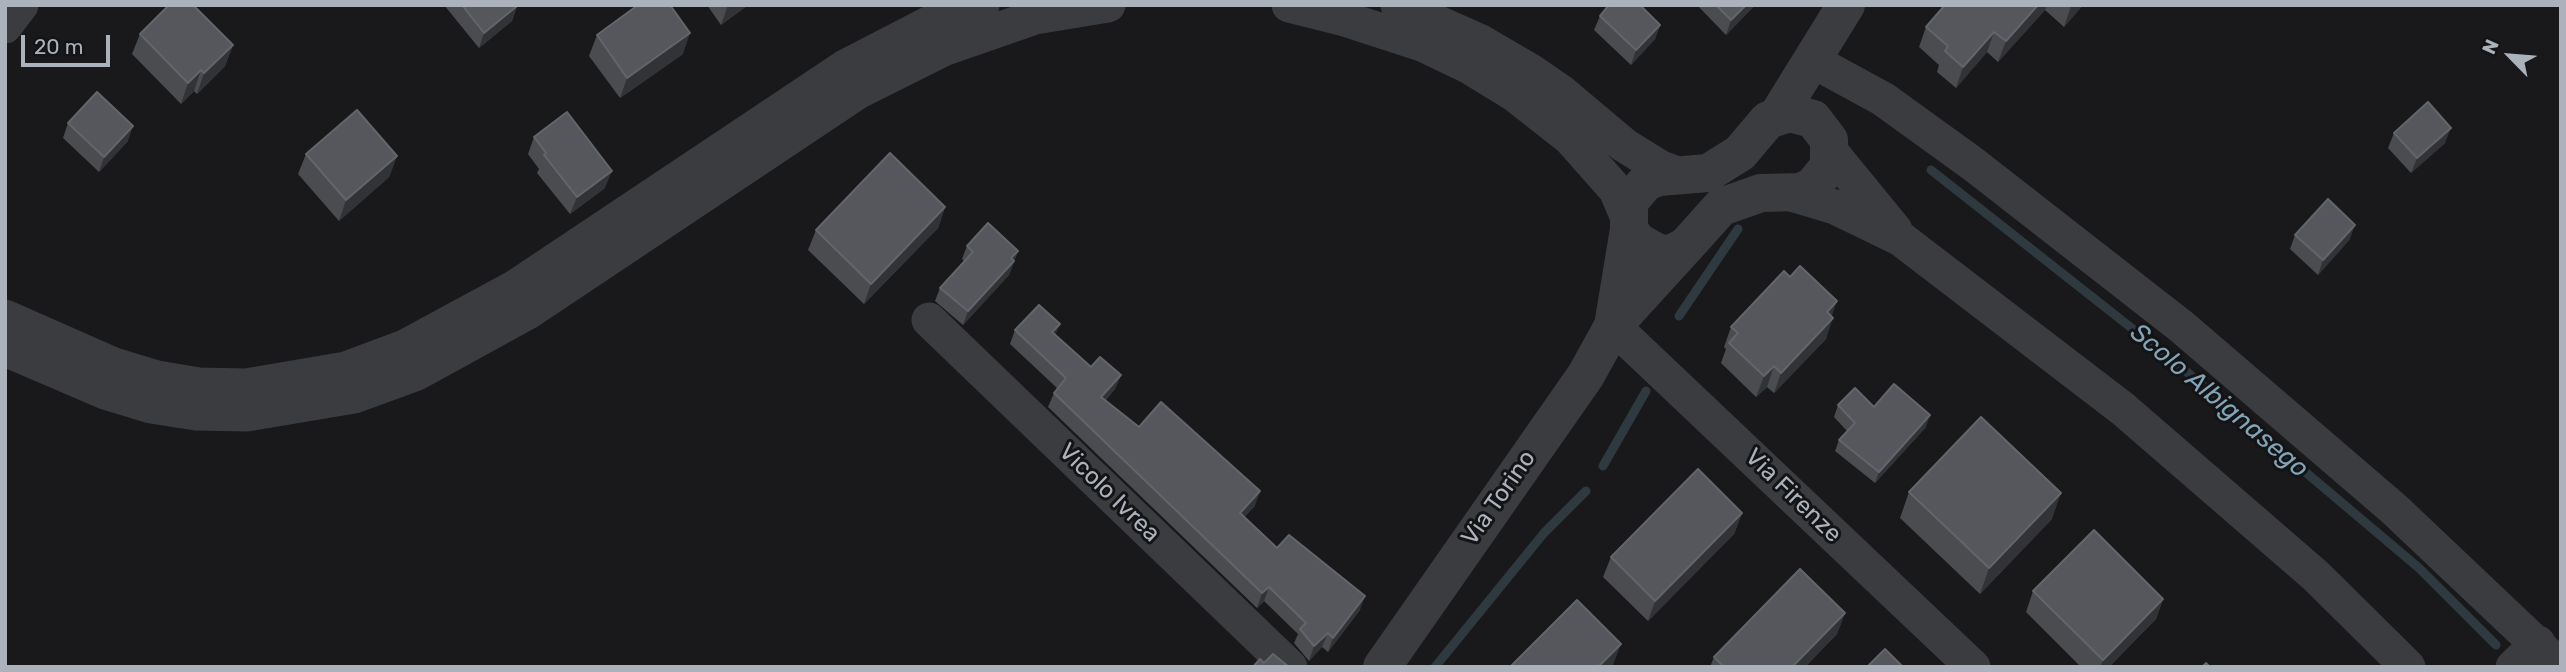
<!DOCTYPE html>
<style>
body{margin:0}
#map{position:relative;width:2566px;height:672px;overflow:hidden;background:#19191b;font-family:Rubik,sans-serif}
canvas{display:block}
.frame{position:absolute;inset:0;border:7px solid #abb2bb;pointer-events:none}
.north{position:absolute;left:2475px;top:21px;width:70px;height:70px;-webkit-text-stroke:5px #141416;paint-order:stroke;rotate:295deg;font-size:19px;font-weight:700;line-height:28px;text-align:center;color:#abb2bb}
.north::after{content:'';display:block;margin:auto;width:24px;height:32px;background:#abb2bb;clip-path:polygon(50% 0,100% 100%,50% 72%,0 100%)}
.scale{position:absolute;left:21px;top:35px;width:89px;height:32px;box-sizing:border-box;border:4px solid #abb2bb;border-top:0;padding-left:9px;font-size:21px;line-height:24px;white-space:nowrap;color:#abb2bb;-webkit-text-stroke:5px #141416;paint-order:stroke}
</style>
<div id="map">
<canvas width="2566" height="672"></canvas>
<div class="frame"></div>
<div class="north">N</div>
<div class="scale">20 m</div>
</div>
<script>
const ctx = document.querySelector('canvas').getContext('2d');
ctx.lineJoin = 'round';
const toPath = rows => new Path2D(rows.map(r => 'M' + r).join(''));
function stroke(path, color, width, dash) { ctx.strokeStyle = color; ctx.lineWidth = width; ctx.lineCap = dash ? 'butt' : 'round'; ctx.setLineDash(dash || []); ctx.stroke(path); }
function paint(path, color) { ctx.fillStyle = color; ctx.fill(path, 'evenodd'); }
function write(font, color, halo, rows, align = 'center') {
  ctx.font = font + ' Rubik,sans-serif'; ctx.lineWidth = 6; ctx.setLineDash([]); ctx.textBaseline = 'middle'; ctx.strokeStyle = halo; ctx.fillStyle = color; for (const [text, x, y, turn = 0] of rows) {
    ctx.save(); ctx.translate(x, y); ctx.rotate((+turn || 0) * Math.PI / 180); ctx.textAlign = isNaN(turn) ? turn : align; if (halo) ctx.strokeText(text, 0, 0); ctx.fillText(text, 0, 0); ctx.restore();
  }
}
stroke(toPath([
 [1931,170,2181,367,2419,568,2496,645],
 [1679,316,1738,229],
 [1603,466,1646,391],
 [1435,667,1544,533,1586,491]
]), '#2e3a40', 9);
stroke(toPath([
 [1289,5,1345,19,1422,44,1470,67,1514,94,1570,138,1616,190,1627,216],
 [1398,5,1481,42,1529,70,1561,92,1624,145,1661,168,1683,176],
 [5,26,21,5],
 [1826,68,1883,99,1973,164,2182,327,2394,509,2561,667],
 [1832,153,1895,230],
 [1788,193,1835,207,1901,239,2123,409,2316,576,2408,667],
 [5,317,114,365,157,378,199,385,246,386,346,369,405,347,514,288,845,67,932,22,982,5],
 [929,320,1290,667],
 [1613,326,1973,667],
 [5,349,105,392,151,406,196,413,247,414,354,396,417,373,528,312,859,91,943,49,1035,17,1108,5],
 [2513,667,2538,643]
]), '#3a3c40', 35);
stroke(toPath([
 [1790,113,1813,119,1829,140,1829,166,1813,186,1801,192,1761,193,1721,207,1686,246,1673,253,1660,254,1637,241,1629,229,1629,202,1646,182,1659,177,1708,173,1740,153,1768,120,1790,113],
 [1778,115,1846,5],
 [1613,326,1629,229],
 [1382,667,1586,375,1613,326,1686,246]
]), '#3a3c40', 38);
paint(toPath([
 [444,5,516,5,517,6,512,21,479,48],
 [707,5,748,5,721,25],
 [1697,5,1755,5,1726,35],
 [1945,5,2083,5,2064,27,2045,10,1998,62,1987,52,1956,88,1937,72,1939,65,1919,47,1926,27],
 [1600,16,1660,25,1655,39,1631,65,1594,30],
 [140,34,233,45,225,66,197,94,194,91,181,104,132,54],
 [597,35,683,54,620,98,589,56],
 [68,123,128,141,99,172,63,138],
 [2394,133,2445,143,2411,173,2388,148],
 [534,137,605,188,570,214,537,173,539,169,528,154],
 [306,154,397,156,389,177,339,221,298,174],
 [945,207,938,228,864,304,808,250,816,230],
 [2295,235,2350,239,2318,275,2290,249],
 [967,246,1018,251,1009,275,963,325,935,301,940,288,964,261,962,259],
 [1832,316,1826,339,1774,393,1767,387,1756,397,1721,363,1726,349,1724,347,1731,327],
 [1015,330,1055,335,1091,367,1121,375,1115,389,1105,401,1139,427,1255,506,1244,517,1277,548,1360,610,1328,652,1322,647,1309,661,1294,643,1298,634,1264,601,1257,608,1048,407,1054,393,1057,388,1010,344],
 [1838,405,1874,407,1926,427,1875,483,1835,451,1839,440,1847,431,1834,417],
 [1909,492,2052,519,1980,594,1900,518],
 [1742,513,1734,534,1648,621,1603,577,1611,557],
 [2033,591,2163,599,2156,619,2109,667,2081,667,2026,612],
 [1845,613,1837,634,1805,667,1710,667,1714,657]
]), '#4a4c50');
paint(toPath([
 [728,5,748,5,721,25],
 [1746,5,1755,5,1726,35,1731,20],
 [2038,5,2047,5,2045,10,1998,62,2006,41],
 [2072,5,2083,5,2064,27,2071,6],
 [517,6,512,21,479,48,484,33],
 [1660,25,1655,39,1631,65,1636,50],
 [1994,32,1987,52,1956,88,1963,67],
 [690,33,683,54,620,98,627,78],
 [233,45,225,66,197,94,204,73],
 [201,70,194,91,181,104,188,83],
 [133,126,128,141,99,172,104,157],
 [2451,128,2445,143,2411,173,2417,158],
 [397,156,389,177,339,221,346,200],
 [612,171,605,188,570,214,577,197],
 [945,207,938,228,864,304,871,284],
 [2355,225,2350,239,2318,275,2323,260],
 [1018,251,1009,275,963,325,968,311],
 [1837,301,1830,321,1833,318,1826,339,1774,393,1781,373,1827,312],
 [1060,324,1054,338,1052,332],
 [1774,366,1767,387,1756,397,1764,376],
 [1121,375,1115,389,1096,411,1101,397],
 [1930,415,1926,427,1875,483,1879,472],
 [1260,491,1255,506,1235,527,1240,513],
 [2061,493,2052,519,1980,594,1989,568],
 [1742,513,1734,534,1648,621,1655,601],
 [1269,587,1264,601,1257,608,1262,593],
 [1365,596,1360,610,1328,652,1333,638],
 [2163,599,2156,619,2109,667,2100,667,2103,660],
 [1845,613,1837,634,1805,667,1792,667],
 [1328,633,1322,647,1309,661,1314,646],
 [1621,644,1613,665,1611,667,1598,667]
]), '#323336');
const building = toPath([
 [169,5,193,5,233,45,204,73,201,70,188,83,140,34,169,5],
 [462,5,516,5,517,6,484,33,462,5],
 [638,5,670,5,690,33,627,78,597,35,638,5],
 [1609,5,1640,5,1660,25,1636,50,1600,16,1609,5],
 [1716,5,1746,5,1731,20,1716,5],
 [1945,5,2038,5,2006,41,1994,32,1963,67,1945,51,1948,46,1926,27,1945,5],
 [97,92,133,126,104,157,68,123,97,92],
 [2428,102,2451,128,2417,158,2394,133,2428,102],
 [357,110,397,156,346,200,306,154,357,110],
 [567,112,612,171,577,197,544,155,546,153,534,137,567,112],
 [890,153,945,207,871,284,816,230,890,153],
 [2328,199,2355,225,2323,260,2295,235,2328,199],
 [988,223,1018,251,1011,258,1014,261,968,311,940,288,973,252,967,246,988,223],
 [1800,266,1837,301,1827,312,1833,318,1781,373,1774,366,1764,376,1729,343,1738,333,1731,327,1784,271,1790,277,1800,266],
 [1039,305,1060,324,1052,332,1091,367,1100,357,1121,375,1101,397,1139,427,1161,402,1260,491,1240,513,1277,548,1289,535,1365,596,1333,638,1328,633,1314,646,1300,629,1306,623,1269,587,1262,593,1054,393,1066,378,1015,330,1039,305],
 [1894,384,1930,415,1879,472,1839,440,1855,423,1838,405,1855,388,1874,407,1894,384],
 [1981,417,2061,493,1989,568,1909,492,1981,417],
 [1698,469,1742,513,1655,601,1611,557,1698,469],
 [2094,530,2163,599,2103,660,2033,591,2094,530],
 [1800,569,1845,613,1792,667,1724,667,1714,657,1800,569],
 [1577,600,1621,644,1598,667,1510,667,1577,600],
 [1885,649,1903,667,1867,667,1885,649],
 [1273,654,1289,667,1253,667,1260,659,1264,663,1273,654],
 [2206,663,2210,667,2202,667,2206,663]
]);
paint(building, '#55575c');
stroke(building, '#62656a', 2);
write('24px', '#abb2bb', '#141416', [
 ["Vicolo Ivrea",1109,493,44],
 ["Via Firenze",1793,496,44],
 ["Via Torino",1499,498,-55]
]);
write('italic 26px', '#81a5b6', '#141416', [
 ["Scolo Albignasego",2219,401,40]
]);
</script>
